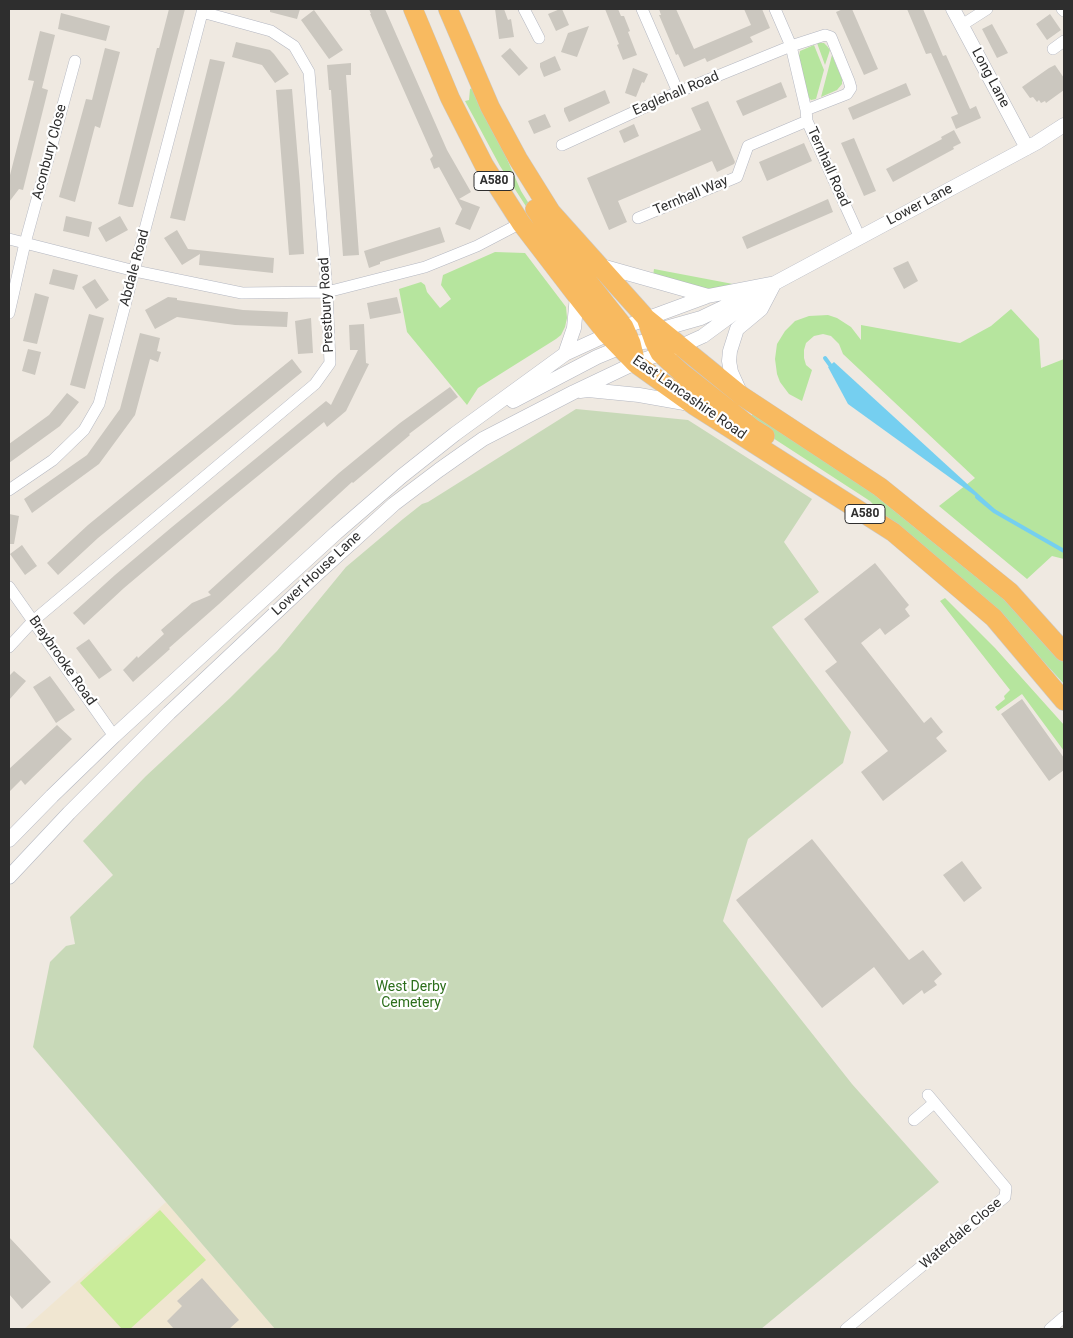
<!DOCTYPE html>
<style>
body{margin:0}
#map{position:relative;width:1073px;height:1338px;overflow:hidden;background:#efe9e1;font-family:Roboto,sans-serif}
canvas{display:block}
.frame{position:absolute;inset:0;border:10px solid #2e2e2e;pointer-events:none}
</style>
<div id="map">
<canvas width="1073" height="1338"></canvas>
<div class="frame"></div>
</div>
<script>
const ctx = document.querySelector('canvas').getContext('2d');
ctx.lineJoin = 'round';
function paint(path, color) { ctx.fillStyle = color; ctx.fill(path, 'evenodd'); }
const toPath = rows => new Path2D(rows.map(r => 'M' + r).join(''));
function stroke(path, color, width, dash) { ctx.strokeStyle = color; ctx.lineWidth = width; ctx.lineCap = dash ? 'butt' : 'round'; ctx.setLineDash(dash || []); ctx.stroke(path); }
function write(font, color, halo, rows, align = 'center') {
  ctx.font = font + ' Roboto,sans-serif'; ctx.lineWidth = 4.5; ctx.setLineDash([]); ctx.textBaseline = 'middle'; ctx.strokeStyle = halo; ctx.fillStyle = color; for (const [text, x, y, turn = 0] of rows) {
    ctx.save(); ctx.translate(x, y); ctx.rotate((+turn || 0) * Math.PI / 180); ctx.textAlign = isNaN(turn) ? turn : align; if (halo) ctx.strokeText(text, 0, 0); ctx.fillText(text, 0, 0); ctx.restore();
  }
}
paint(toPath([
 [166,1202,275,1329,24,1329]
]), '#f0e6d1');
paint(toPath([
 [817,43,824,43,827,46,830,50,825,65],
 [814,45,824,70,816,99,811,100,808,97,799,56,800,51],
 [832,55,842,79,842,84,837,90,821,97],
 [474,87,493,127,521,191,541,223,538,225,500,166,465,101,469,100,470,89],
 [495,252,525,253,566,307,567,318,565,327,561,335,556,339,478,388,467,405,407,332,399,289,421,282,425,285,427,292,440,308,451,299,441,285,443,275],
 [654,269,733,284,725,287,705,289,653,276],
 [1011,309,1039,339,1041,368,1064,359,1064,559,1052,556,1027,579,939,506,975,478,843,354,839,344,831,336,823,334,814,336,806,343,804,350,804,358,806,365,812,370,802,401,789,394,780,382,777,374,775,359,777,344,785,331,795,321,809,316,828,315,837,318,851,327,861,340,861,325,960,343,991,326],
 [753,413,860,483,1010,604,1064,661,1064,684,1002,616,891,523,870,501,756,427,751,416],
 [945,598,995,648,1064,725,1064,751,1022,694,998,711,995,707,1005,699,1004,696,1010,690,940,601]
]), '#b6e59e');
paint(toPath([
 [576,409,688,420,812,499,784,542,819,592,772,627,851,732,843,763,748,839,723,921,852,1084,939,1182,761,1329,275,1329,33,1047,50,962,66,946,75,944,70,917,113,875,83,841,146,776,230,698,277,651,346,567,403,519,422,504,428,502]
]), '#c8d9b8');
paint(toPath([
 [160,1210,206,1260,130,1329,122,1329,80,1283]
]), '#c9ec9a');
paint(toPath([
 [834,362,999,513,848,404,828,367]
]), '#75cff0');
stroke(toPath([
 [825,358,833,369],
 [977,497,994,511,1064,551]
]), '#75cff0', 4);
paint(toPath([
 [169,9,185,9,133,207,129,207,118,204,157,48,159,48],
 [270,9,300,9,297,19,270,12],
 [369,9,385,9,447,150,471,192,459,199,480,207,470,230,455,224,462,209,439,167,434,169,430,159,433,156,370,14,371,14],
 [495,9,504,9,508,20,511,19,514,37,499,39],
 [560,9,562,9,569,25,556,31,548,14],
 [605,9,618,9,621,16,624,16,630,31,628,32,637,55,623,60,617,45,619,44],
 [659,9,676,9,694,49,751,25,744,9,762,9,770,28,750,37,753,42,707,62,705,58,684,67,678,54,676,55,659,15,661,15],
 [843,9,852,9,878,69,864,75,836,12],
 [907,9,923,9,943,56,946,55,970,109,976,106,981,118,956,129,951,117,958,114,931,53,926,54],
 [314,10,343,50,329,59,301,20],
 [61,13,110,26,106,41,58,29],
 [1050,14,1061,30,1047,40,1036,24],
 [992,24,1008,53,997,58,982,29],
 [589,26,577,57,561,52,568,33],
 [40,31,55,35,42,88,48,90,23,190,19,189,9,202,9,179,34,81,28,80],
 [236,42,270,50,274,54,289,74,275,83,262,65,232,57],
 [105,48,120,52,100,128,95,126,75,202,59,197,86,99,92,100],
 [510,48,528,68,519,76,501,56],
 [555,56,561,70,544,77,540,67,540,63],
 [210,59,225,62,185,221,170,218],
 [351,63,351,75,346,75,359,255,343,256,331,90,329,90,327,65],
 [1055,65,1064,78,1064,90,1046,103,1045,101,1041,103,1039,100,1037,102,1033,97,1030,98,1022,87,1049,68],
 [633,68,648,74,644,83,642,82,636,97,625,93],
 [781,82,787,97,743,116,736,101],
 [906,83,911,95,853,120,848,108],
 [292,89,300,184,304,254,289,255,276,90],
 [605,90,610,103,569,122,564,111,564,108],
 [708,101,735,162,734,164,717,172,712,161,618,201,627,222,609,230,587,178,701,130,691,108],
 [545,114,551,127,534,134,528,121],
 [634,124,639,136,624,143,619,131],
 [954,130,961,143,953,147,954,149,893,182,886,169,942,139,941,137],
 [854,138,876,191,864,196,841,143],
 [804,143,812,161,767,181,759,162],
 [828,199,833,212,747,249,742,237],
 [66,216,92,222,89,237,63,231],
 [120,216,128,230,106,242,98,228],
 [440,227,445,242,380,262,380,264,369,268,364,251],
 [177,230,188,249,274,258,273,273,199,265,200,254,182,265,164,238],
 [908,261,918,281,904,289,893,268],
 [53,269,78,275,74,290,49,284],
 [95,279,109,300,96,309,82,287],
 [35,293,49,297,37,344,23,341],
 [168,297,177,298,177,300,243,310,288,312,287,327,235,325,177,317,155,329,145,310],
 [397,297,401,313,370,319,367,303],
 [89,314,104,318,85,389,70,385],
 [311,318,313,353,298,354,295,321],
 [364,324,366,363,369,364,346,411,327,427,324,422,226,502,124,588,84,625,73,613,115,575,172,527,326,401,331,405,358,350,350,350,349,325],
 [140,333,160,338,157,351,161,352,158,362,150,359,135,415,99,464,32,513,24,499,87,455,120,409],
 [28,349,41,352,35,375,22,371],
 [292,359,302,372,98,538,58,575,47,563,88,525,143,480],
 [450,387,458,397,409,434,410,435,353,483,352,482,219,604,169,648,170,649,133,682,123,670,137,656,138,658,164,634,161,630,192,603,211,595,208,592,339,473,400,423],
 [67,393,79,402,60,426,9,463,9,444,49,415],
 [9,514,19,516,14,544,9,544],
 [22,545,37,566,25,575,10,554],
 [875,563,909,605,905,609,910,616,885,635,880,628,861,643,924,723,931,717,943,732,936,738,947,751,883,801,861,772,888,751,825,671,837,662,804,619],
 [89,639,112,670,99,679,76,648],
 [14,671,26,681,9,700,9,676],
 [50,676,75,710,56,723,33,687],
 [1022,699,1064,758,1064,770,1049,781,1001,714],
 [57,725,72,739,25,785,21,780,9,792,9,769],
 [812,839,909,960,923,950,942,974,934,981,937,985,924,994,922,990,903,1005,874,967,822,1008,736,900],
 [962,861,982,888,964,902,943,875],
 [9,1237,51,1282,22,1309,9,1294],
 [202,1278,239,1320,229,1329,174,1329,167,1321,182,1306,177,1301]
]), '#cbc7bf');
const minor = toPath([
 [524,9,539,38],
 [642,9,678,92],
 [775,9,791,46,806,110,807,121,860,238],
 [1062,9,1064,11],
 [962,25,987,9],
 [1053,49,1064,41],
 [562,145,678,92,791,46,825,35,831,37,849,81,851,88,847,94,806,110],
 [638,218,737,177,748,146,807,121],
 [9,239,135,271,242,293,327,292,425,267,477,246,521,223],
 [9,313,25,243,75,61],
 [9,490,53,460,84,430,99,404,203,9],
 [9,587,114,736],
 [9,647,33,621,315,384,330,363,327,292,309,72,294,46,271,31,202,12],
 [914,1120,934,1103],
 [846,1329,1005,1197,1006,1188,928,1095],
 [1050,1329,1064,1317]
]);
const tertiary = toPath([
 [953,9,1027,148],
 [598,265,708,296],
 [655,331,701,318,747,296],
 [565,354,574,328,577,296],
 [580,391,588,390,639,395,690,404],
 [740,392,731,372,729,361,730,351,737,329,761,309,773,286],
 [513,401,597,357,631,343,654,341,663,343],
 [9,840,52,796,114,736,336,533,402,476,455,434,565,354,624,327,708,296,770,284],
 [9,877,69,813,169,713,318,573,394,504,439,470,483,439,574,392,635,363,681,346,703,336,775,283,1036,143,1064,125]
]);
const trunk = toPath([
 [413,9,450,98,484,165,521,223,577,296,607,334,635,363,695,406,893,532,994,618,1064,701],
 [448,9,490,107,518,159,551,212,646,318,742,396,880,487,1010,592,1064,652],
 [535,209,562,249,624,327,631,343,635,360],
 [646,318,654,341,660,353,682,373,752,428,765,436]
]);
stroke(minor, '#b4b7c1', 12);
stroke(tertiary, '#b4b7c1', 15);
stroke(trunk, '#c9c9c9', 20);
stroke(minor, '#fff', 11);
stroke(tertiary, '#fff', 14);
stroke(trunk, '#f8ba60', 19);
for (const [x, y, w] of [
 [494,181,40],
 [865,514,40]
]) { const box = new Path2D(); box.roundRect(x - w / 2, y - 9.5, w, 19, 4); ctx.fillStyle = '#fff'; ctx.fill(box); stroke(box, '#2e2e2e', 1); }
write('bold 12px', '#2e2e2e', null, [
 ["A580",494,181],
 ["A580",865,514]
]);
write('14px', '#2e2e2e', '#fff', [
 ["Long Lane",990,78,62],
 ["Eaglehall Road",676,94,-23],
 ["Aconbury Close",50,152,-75],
 ["Ternhall Road",828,167,66],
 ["Ternhall Way",691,196,-23],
 ["Lower Lane",920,205,-28],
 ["Abdale Road",135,268,-75],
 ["Prestbury Road",327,305,-93],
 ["East Lancashire Road",689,398,35],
 ["Lower House Lane",317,574,-43],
 ["Braybrooke Road",62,661,55],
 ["Waterdale Close",961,1234,-40]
]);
write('14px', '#2c6e1b', '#fff', [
 ["West Derby",411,987],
 ["Cemetery",411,1003]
]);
</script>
